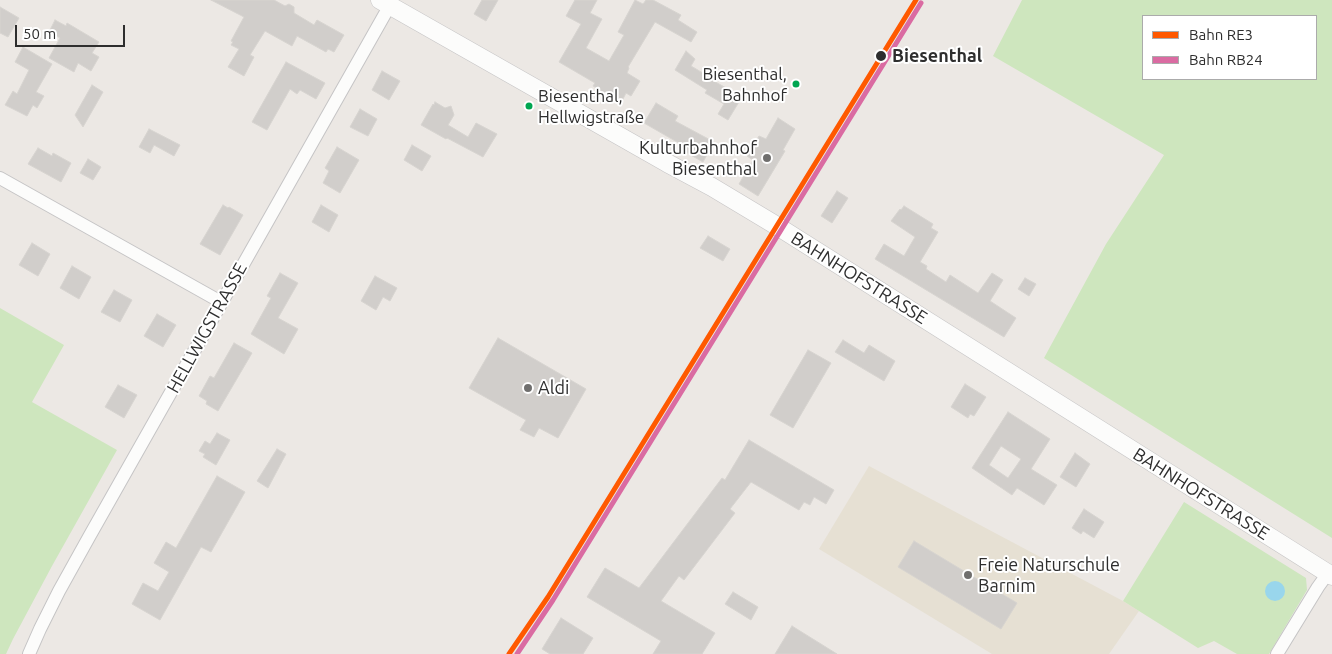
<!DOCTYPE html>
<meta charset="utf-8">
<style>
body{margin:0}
#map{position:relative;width:1332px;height:654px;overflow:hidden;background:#ece8e4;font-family:Ubuntu,sans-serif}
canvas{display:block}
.legend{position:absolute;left:1142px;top:15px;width:175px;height:65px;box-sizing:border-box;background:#fff;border:1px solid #ababab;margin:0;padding:6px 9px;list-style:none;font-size:15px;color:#2e2e2e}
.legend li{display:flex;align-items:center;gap:10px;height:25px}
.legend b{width:25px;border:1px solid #ababab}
.scale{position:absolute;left:15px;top:25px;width:110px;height:22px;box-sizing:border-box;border:2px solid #2e2e2e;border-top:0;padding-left:6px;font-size:15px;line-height:18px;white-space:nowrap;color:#2e2e2e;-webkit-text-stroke:4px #fff;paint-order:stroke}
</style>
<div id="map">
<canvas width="1332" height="654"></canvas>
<ul class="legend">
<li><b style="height:6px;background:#ff5900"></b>Bahn RE3</li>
<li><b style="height:6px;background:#da6ba2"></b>Bahn RB24</li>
</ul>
<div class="scale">50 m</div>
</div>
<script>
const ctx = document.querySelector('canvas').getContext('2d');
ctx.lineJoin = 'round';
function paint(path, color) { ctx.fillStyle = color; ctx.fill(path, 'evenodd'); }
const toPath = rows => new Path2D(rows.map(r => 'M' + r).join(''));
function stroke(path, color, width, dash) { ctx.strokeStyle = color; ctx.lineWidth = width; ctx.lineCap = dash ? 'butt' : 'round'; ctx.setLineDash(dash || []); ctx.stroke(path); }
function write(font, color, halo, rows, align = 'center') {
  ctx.font = font + ' Ubuntu,sans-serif'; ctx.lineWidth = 4; ctx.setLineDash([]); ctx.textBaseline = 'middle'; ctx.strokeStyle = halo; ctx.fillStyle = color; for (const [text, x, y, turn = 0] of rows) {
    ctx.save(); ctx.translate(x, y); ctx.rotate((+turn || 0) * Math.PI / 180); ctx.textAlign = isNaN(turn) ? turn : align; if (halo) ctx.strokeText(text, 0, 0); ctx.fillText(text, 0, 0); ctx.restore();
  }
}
paint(toPath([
 [869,466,1123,601,1139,611,1109,654,992,654,819,549]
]), '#e6e0d3');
paint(toPath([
 [1022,0,1332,0,1332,538,1044,358,1106,244,1164,155,993,56],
 [1143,16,1316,16,1316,79,1143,79],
 [0,308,64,345,32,402,117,450,52,566,13,639,6,654,0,654],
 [1184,502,1306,578,1307,590,1269,654,1237,654,1214,641,1198,648,1123,601]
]), '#cee6be');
paint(toPath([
 '1265 591a10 10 0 1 1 20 0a10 10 0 1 1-20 0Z'
]), '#99d6ec');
const building = toPath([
 [211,0,274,0,285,6,289,4,294,7,294,13,314,25,317,20,344,35,334,52,328,49,326,52,297,36,292,46,265,31,250,55,254,57,244,76,228,67,239,49,231,45,233,42,231,41,244,17,211,0],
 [482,0,498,0,486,21,474,14,482,0],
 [575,0,597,0,590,13,602,19,586,48,609,61,624,35,618,32,635,0,643,4,646,0,653,0,681,15,678,20,697,32,691,42,655,22,628,67,629,68,627,73,640,81,631,96,626,93,621,103,593,86,595,83,559,62,581,24,566,16,575,0],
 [0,7,19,18,8,37,0,33,0,7],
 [55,20,66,26,67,23,99,42,92,53,99,57,91,71,78,63,74,72,49,58,60,38,49,32,55,20],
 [23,47,52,64,36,92,44,96,37,108,33,105,27,116,5,105,13,91,17,94,29,70,15,62,23,47],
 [686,51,695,59,691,66,713,79,712,80,742,97,728,120,718,114,724,104,705,93,707,90,675,70,686,51],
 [286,62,325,83,316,99,300,90,297,94,290,89,267,130,252,122,286,62],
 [382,71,400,81,389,100,372,90,382,71],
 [92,85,103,92,83,127,75,115,92,85],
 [435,102,445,108,451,106,454,115,448,125,468,137,476,123,497,134,483,157,447,138,446,139,421,125,433,104,434,105,435,102],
 [656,103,678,116,675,121,714,142,703,162,682,150,684,146,644,123,656,103],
 [360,109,377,119,368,136,350,127,360,109],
 [778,118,795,129,783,150,785,151,758,196,739,184,753,160,747,156,759,136,766,139,778,118],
 [149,129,180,145,174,156,154,145,150,153,139,147,149,129],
 [412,145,431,156,422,171,404,160,412,145],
 [337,147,359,160,340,193,323,183,329,171,325,168,337,147],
 [38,148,52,156,53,153,71,163,61,182,28,164,38,148],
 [88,159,101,167,93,180,80,173,88,159],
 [837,191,848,198,832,223,821,216,837,191],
 [223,205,228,208,229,207,243,215,220,255,200,244,223,205],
 [321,205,338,215,329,232,312,222,321,205],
 [904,206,933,224,931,228,938,232,920,262,927,266,926,269,946,282,950,275,978,293,992,273,1003,280,990,301,1016,318,1004,337,875,259,884,244,904,256,915,237,891,221,900,209,901,210,904,206],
 [708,236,730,249,723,261,700,248,708,236],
 [32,243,50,254,38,276,19,265,32,243],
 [72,266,91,277,79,299,60,288,72,266],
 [280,273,298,283,278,318,298,329,284,354,251,334,271,298,267,296,280,273],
 [375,276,397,288,390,301,383,297,376,310,361,301,375,276],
 [1025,278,1036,284,1029,296,1018,289,1025,278],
 [114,290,132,300,120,322,101,312,114,290],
 [157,314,176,325,163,347,144,336,157,314],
 [498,338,586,389,558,438,539,428,534,437,520,430,526,420,469,388,498,338],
 [843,340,864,353,869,345,895,361,884,381,835,352,843,340],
 [234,343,252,353,218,411,206,404,207,401,199,396,210,376,214,378,234,343],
 [808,350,831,363,793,428,770,415,808,350],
 [965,384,986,397,974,416,970,414,968,418,951,407,965,384],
 [118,385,137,395,124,418,105,407,118,385],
 [1008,412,1050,439,1031,469,1057,485,1044,505,1017,488,1012,495,972,468,1008,412],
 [1001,446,1021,459,1008,478,989,465,1001,446],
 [217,433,230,440,216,465,203,457,205,454,199,451,205,441,210,444,217,433],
 [749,440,834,490,826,504,814,497,810,505,804,502,799,510,751,482,730,509,735,513,684,580,679,576,661,601,715,633,702,654,653,654,661,641,587,597,605,568,639,588,722,478,725,480,749,440],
 [277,449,286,454,268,488,257,481,277,449],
 [1075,453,1090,464,1076,487,1060,477,1075,453],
 [217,476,245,492,211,552,201,547,160,620,132,604,143,583,158,591,169,572,154,563,166,542,176,548,217,476],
 [1084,509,1104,522,1094,538,1083,531,1081,534,1072,528,1084,509],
 [914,541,1017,603,1001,629,898,567,914,541],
 [733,592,758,607,751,620,725,604,733,592],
 [561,618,593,638,583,654,550,654,542,649,561,618],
 [792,626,837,654,775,654,792,626]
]);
paint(building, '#d1cecb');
stroke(building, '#d7d4d0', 1);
const street = toPath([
 [0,178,221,302],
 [29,654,40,629,59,591,89,537,390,5],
 [1277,654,1318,587,1328,573]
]);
const secondary = toPath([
 [380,0,667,163,712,187,777,226,1332,576]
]);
stroke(street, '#c5c4c5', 14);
stroke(secondary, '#c5c4c5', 19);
stroke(street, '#fcfcfb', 12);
stroke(secondary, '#fcfcfb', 18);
stroke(toPath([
 [509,654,548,597,916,0]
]), '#ff5900', 5);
stroke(toPath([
 [517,654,553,600,921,3]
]), '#da6ba2', 5);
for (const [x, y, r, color] of [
 [881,56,6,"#2e2e2e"],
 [796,84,4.5,"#00a651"],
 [529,106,4.5,"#00a651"],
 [767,158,5,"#706f6e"],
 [528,388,5,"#706f6e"],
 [968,575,5,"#706f6e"]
]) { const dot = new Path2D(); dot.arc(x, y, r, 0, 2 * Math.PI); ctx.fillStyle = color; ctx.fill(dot); stroke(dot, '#fff', 2); }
write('17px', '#2e2e2e', '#fff', [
 ["Biesenthal,",787,74],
 ["Bahnhof",787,95],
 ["Biesenthal,",538,96,"left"],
 ["Hellwigstraße",538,117,"left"]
], 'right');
write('bold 18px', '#2e2e2e', '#fff', [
 ["Biesenthal",892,56]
], 'left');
write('18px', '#2e2e2e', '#fff', [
 ["Kulturbahnhof",757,148,"right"],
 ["Biesenthal",757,169,"right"],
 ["Aldi",538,388],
 ["Freie Naturschule",978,565],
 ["Barnim",978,586]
], 'left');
write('18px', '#2e2e2e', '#fff', [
 ["BAHNHOFSTRASSE",859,278,32],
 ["HELLWIGSTRASSE",207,328,-61],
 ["BAHNHOFSTRASSE",1201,494,32]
]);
</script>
